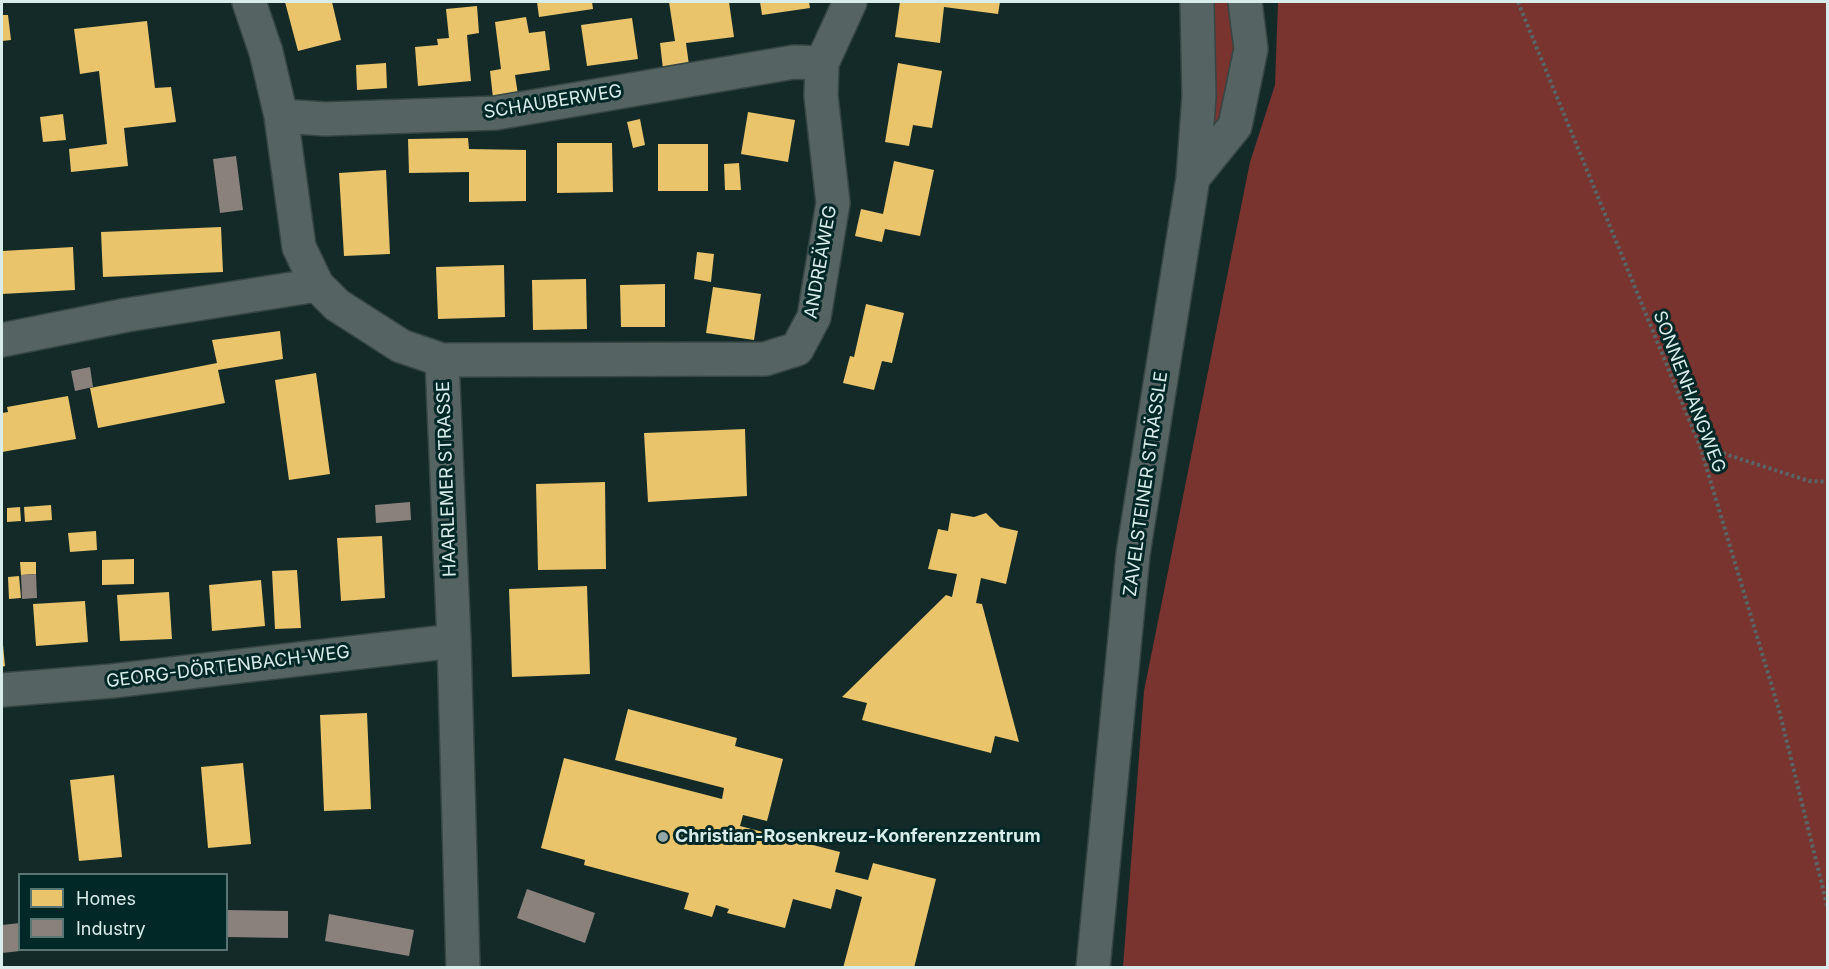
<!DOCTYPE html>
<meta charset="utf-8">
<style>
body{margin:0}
#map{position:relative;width:1829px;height:969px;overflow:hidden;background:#142a28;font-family:Inter,sans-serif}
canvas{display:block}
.frame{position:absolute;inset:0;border:3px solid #d8ecea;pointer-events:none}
.legend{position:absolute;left:18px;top:873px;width:210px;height:78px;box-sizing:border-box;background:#012826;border:2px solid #577674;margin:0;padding:8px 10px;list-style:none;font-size:18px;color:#d8ecea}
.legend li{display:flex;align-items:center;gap:12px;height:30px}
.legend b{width:30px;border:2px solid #577674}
</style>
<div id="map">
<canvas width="1829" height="969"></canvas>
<div class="frame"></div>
<ul class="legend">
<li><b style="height:16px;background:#e9c46a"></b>Homes</li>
<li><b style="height:16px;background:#8a817c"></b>Industry</li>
</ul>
</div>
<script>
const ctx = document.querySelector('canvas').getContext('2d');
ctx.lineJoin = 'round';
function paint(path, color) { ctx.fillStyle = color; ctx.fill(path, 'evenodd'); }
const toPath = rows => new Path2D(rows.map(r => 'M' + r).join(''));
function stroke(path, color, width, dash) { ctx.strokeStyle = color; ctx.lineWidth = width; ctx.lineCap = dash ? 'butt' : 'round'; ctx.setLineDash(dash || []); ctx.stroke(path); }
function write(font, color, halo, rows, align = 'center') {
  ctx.font = font + ' Inter,sans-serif'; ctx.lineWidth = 6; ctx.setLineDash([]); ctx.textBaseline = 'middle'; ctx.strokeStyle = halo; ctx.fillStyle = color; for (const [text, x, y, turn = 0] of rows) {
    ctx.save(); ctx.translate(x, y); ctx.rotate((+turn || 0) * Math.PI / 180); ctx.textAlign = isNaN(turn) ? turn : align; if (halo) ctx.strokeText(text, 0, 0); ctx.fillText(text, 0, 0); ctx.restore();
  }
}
paint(toPath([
 [1210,2,1231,2,1237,50,1229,110,1210,131],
 [1278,2,1827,2,1827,967,1123,967,1144,691,1250,162,1275,85]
]), '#79342f');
paint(toPath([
 [285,2,332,2,341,40,298,51],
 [537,2,592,2,593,9,539,17],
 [669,2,729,2,734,37,686,43,689,65,663,69,660,43,675,41],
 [760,2,809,2,810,8,762,15],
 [900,2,1000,2,998,14,944,7,940,43,895,37],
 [477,6,479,33,467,35,471,81,418,86,415,47,438,45,437,39,449,38,446,9],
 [2,15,8,15,11,40,2,41],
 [526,17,529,33,545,31,550,70,515,75,518,95,493,98,490,71,501,69,495,22],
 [632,18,638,59,587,66,581,25],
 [147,21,155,88,171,87,176,122,124,128,128,166,71,172,69,149,107,144,99,71,80,74,74,29],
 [386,63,387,88,357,90,356,65],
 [898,63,942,71,932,128,913,125,909,146,885,142],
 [748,112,795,120,788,162,741,154],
 [63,114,66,140,43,142,40,117],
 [640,119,645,145,633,148,627,122],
 [468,138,469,149,526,150,526,201,469,202,469,172,409,173,408,139],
 [557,143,612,143,613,192,557,193],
 [658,144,708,144,708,191,658,191],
 [894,161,934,170,920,236,885,229,882,242,855,236,861,209,883,214],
 [739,163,741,190,725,190,724,164],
 [386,170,390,254,344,256,339,173],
 [221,227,223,272,103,277,101,232],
 [73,247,75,290,2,294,2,251],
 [697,252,714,254,711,282,694,279],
 [504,265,505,317,438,319,436,267],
 [586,279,587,329,533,330,532,280],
 [665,284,665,327,621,327,620,285],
 [713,287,761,294,754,340,706,333],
 [866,304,904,313,892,363,882,361,874,390,843,383,850,356,854,357],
 [280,331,283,359,218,370,225,403,98,428,90,388,217,363,212,340],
 [316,373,330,474,289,480,275,380],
 [68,396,76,439,2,452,2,413,8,412,7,407],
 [745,429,747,496,648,502,644,433],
 [605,482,606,569,538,570,536,484],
 [51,505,52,520,25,522,24,507],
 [20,507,21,521,7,522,7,508],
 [951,513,974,517,986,513,1000,527,1018,531,1006,584,981,578,976,603,982,604,1019,742,995,736,991,753,862,720,867,703,842,697,946,595,952,597,957,574,928,569,938,529,948,531],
 [96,531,97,550,70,552,68,533],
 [382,536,385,598,341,601,337,538],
 [134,559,134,584,102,585,102,560],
 [20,562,36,562,36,574,21,575],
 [297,570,301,628,275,629,272,571],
 [19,576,21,598,9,599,8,577],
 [261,580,265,626,212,631,209,585],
 [587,586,590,674,512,677,509,589],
 [169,592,172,639,120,641,117,595],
 [85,601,88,642,36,646,33,604],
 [2,645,3,645,5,666,2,667],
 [628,709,737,738,735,746,783,759,767,821,743,815,740,826,840,852,835,872,868,880,873,863,936,879,914,968,843,968,862,897,836,889,831,909,793,899,785,928,727,913,729,909,716,905,712,917,684,909,689,893,584,865,585,860,541,848,564,758,722,799,724,788,615,760],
 [367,713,371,809,324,811,320,715],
 [243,763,251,844,208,848,201,767],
 [114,775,122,857,79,861,70,780]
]), '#e9c46a');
paint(toPath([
 [236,156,243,210,220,213,213,159],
 [90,367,93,387,75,391,71,371],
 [410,502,411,520,376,523,375,505],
 [36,574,37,598,22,599,21,575],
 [527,889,595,913,585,943,517,918],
 [226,910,288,911,288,938,226,937],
 [329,914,414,930,409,956,325,941],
 [20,923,20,951,2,953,2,925]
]), '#8a817c');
const minor = toPath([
 [249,2,266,52,281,116,299,247,317,285,337,305,401,346,442,360,454,641,463,968],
 [281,116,325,119,496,113,794,62,822,63],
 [1193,178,1235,126,1251,49,1245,2],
 [2,340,127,315,317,285],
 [442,360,765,359,797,349,814,317,833,203,821,96,822,63,850,2],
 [2,690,112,681,454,641],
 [1093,968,1133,554,1193,178,1199,96,1197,2]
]);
stroke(minor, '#364644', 36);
stroke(toPath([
 [1518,2,1700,446,1779,710,1828,909],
 [1700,446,1809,481,1828,482]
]), '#586665', 4, [3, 3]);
stroke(minor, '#556362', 33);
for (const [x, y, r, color] of [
 [663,837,6,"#93a8a6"]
]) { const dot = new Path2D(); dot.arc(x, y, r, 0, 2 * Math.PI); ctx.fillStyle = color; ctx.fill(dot); stroke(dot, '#012826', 2); }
write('18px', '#d8ecea', '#012826', [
 ["SCHAUBERWEG",553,102,-9],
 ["ANDREÄWEG",821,262,-80],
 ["SONNENHANGWEG",1689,392,69],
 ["HAARLEMER STRASSE",447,479,-92],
 ["ZAVELSTEINER STRÄSSLE",1146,484,-82],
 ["GEORG-DÖRTENBACH-WEG",228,667,-7]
]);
write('bold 18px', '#d8ecea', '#012826', [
 ["Christian-Rosenkreuz-Konferenzzentrum",675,837]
], 'left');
</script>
